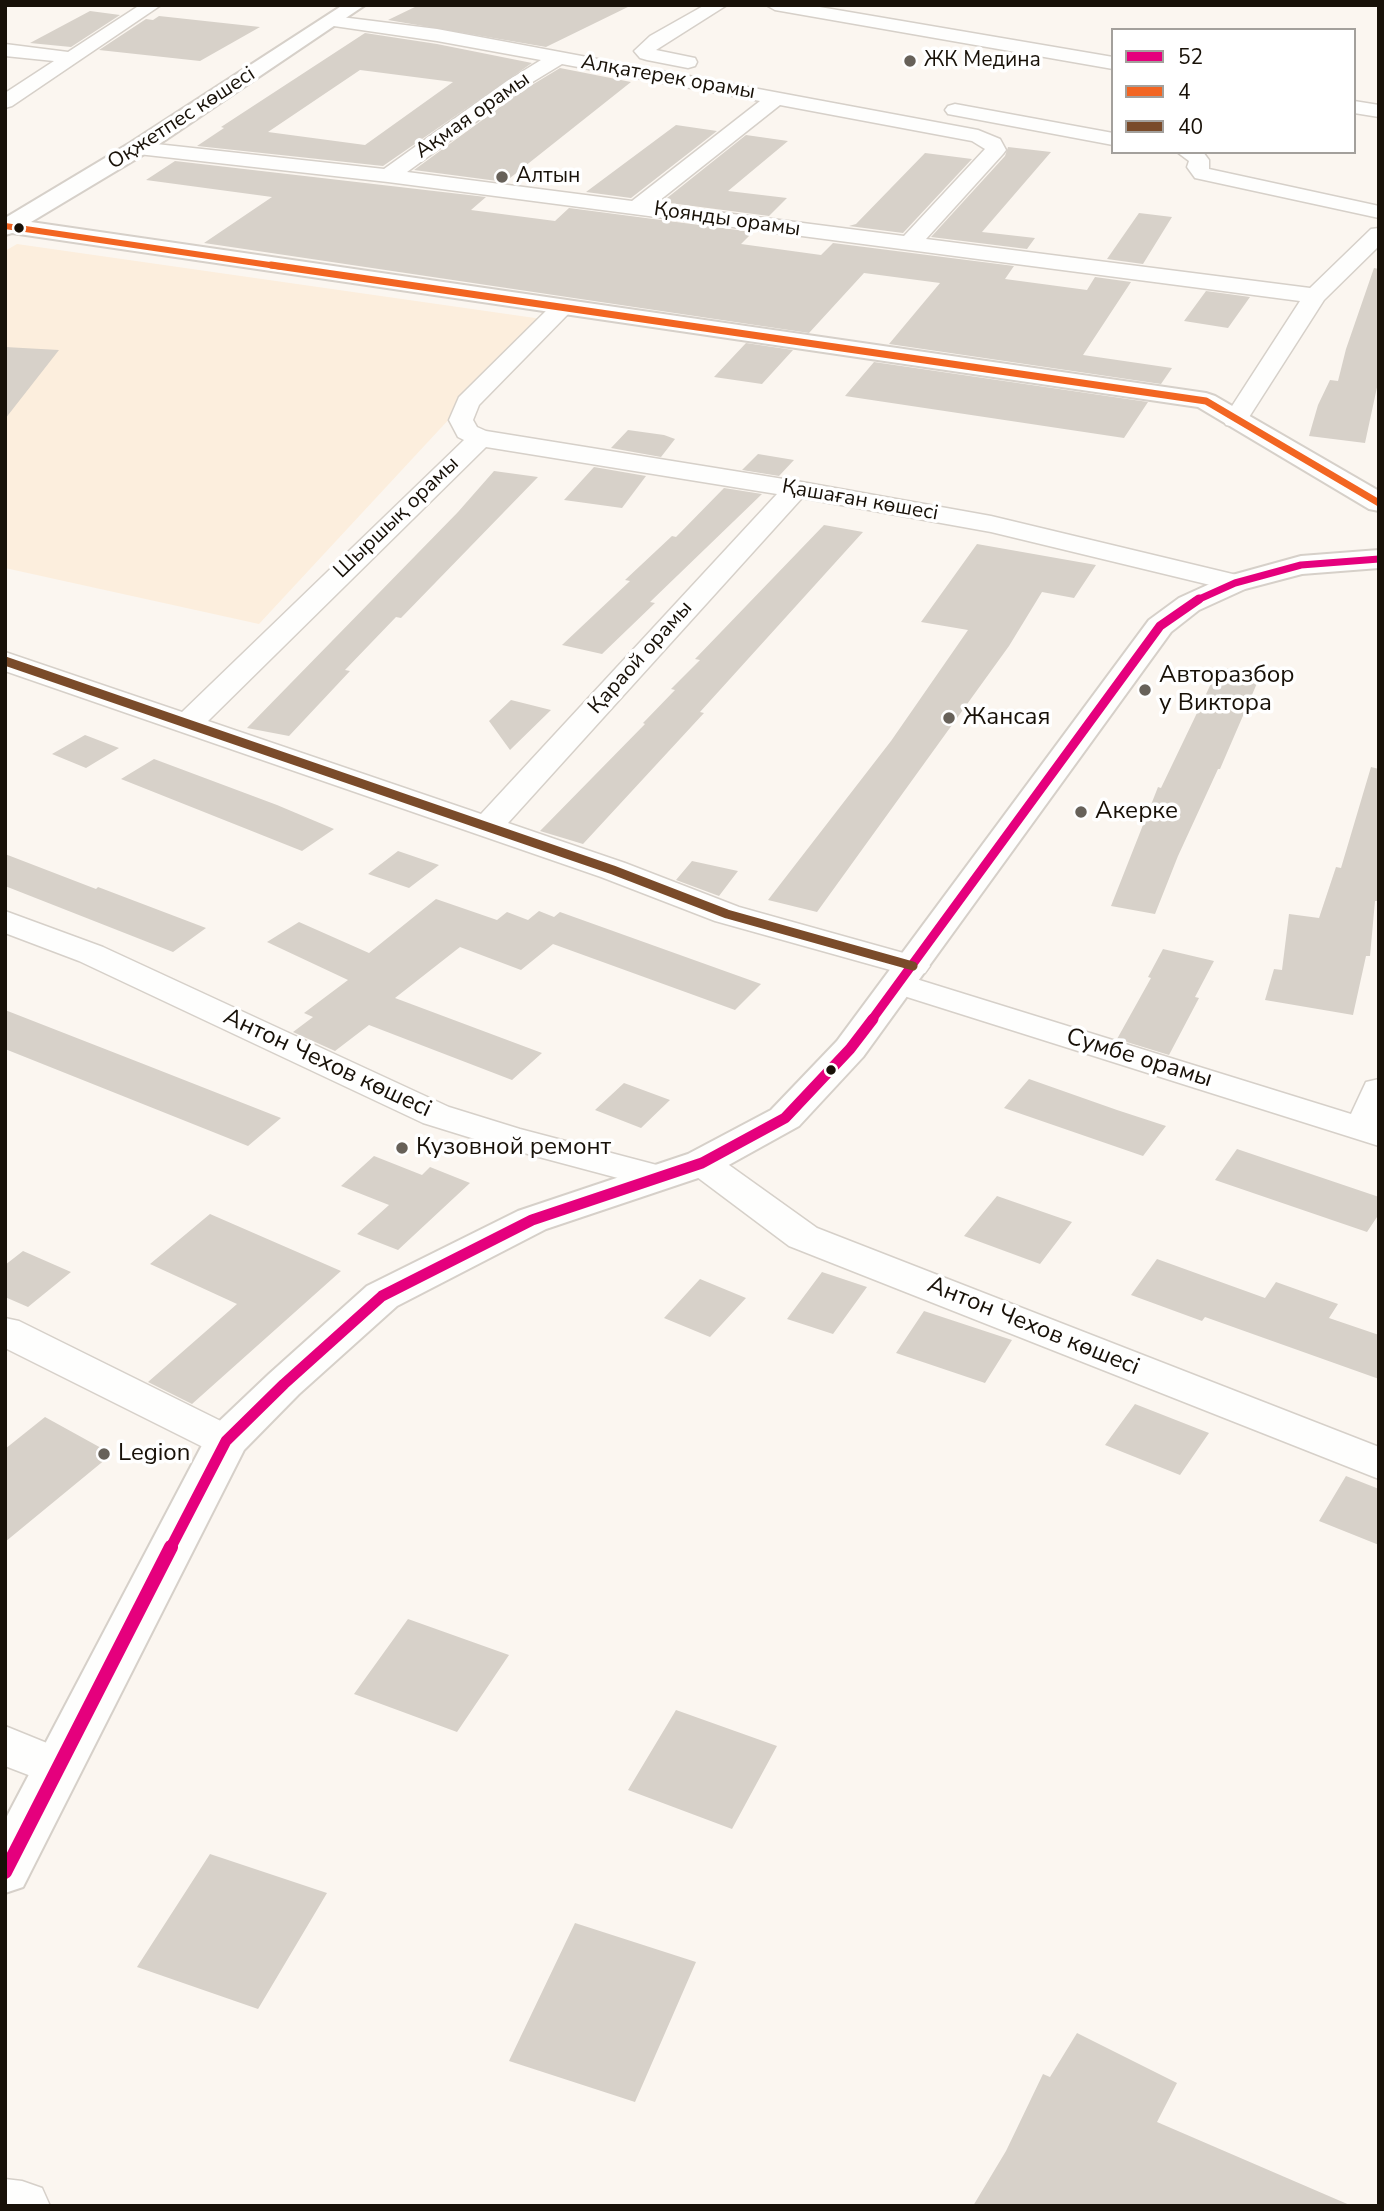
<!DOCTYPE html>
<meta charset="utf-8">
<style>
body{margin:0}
#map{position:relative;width:1384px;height:2211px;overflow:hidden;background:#fbf6f0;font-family:"Nunito Sans",sans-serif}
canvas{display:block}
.frame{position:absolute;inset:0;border:7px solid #181108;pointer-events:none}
.legend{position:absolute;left:1111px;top:28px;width:245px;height:126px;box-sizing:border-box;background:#fff;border:2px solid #a3a09c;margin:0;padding:9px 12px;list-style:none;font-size:21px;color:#181108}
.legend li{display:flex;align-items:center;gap:14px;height:35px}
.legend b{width:35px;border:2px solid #a3a09c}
</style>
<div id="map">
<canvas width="1384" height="2211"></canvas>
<div class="frame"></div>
<ul class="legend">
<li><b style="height:9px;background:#e5007d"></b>52</li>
<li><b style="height:9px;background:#f26522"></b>4</li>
<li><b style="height:9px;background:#7a4b2a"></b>40</li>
</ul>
</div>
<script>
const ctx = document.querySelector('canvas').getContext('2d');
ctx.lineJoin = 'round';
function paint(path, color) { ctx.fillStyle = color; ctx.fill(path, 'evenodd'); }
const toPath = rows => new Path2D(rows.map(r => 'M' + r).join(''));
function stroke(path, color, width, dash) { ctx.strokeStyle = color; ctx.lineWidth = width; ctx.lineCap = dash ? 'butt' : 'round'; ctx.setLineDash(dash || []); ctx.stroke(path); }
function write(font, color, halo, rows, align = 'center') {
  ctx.font = font + ' "Nunito Sans",sans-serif'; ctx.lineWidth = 7; ctx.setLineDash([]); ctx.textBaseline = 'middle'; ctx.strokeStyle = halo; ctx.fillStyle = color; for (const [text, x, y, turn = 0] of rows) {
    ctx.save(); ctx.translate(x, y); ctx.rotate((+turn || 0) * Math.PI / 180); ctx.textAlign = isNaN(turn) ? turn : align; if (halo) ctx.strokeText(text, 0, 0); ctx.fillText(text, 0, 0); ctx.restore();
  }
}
paint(toPath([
 [17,244,542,319,259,624,5,568,5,251]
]), '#fceedd');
paint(toPath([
 [419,5,632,5,546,47,388,20],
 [90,11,120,15,71,47,30,43],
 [159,16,260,27,200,61,99,50,146,19,153,20],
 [365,33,437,44,532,63,383,166,197,146,224,128,221,127],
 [360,70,453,82,365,145,268,132],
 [560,68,631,82,505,182,414,170,522,91],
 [676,125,717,131,631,198,586,192],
 [746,135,788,141,728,191,787,198,769,216,662,202],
 [1008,147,1051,152,982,232,1035,238,1027,249,931,237,1005,156],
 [925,153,972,159,903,233,849,226,856,224],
 [175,161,486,197,471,210,555,221,569,208,753,232,741,244,821,255,833,243,1014,266,1005,279,1087,290,1095,277,1131,282,1083,355,1172,368,1161,384,889,344,940,283,864,273,809,333,204,243,272,197,146,180],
 [1139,213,1172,217,1143,264,1107,259],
 [1374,268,1379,269,1379,378,1365,443,1309,436,1318,405,1330,380,1338,381,1346,349],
 [1206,291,1250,297,1228,328,1184,321],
 [746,343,793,350,762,384,714,377],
 [5,347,59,350,5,419],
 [874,362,1148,402,1124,438,845,396],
 [628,430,664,435,675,439,661,457,611,448],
 [758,454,794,460,779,476,742,470],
 [594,467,646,476,622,508,564,500],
 [494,471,538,477,401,618,396,617,345,670,350,671,289,736,247,728,458,512],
 [724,488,762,494,650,602,655,603,602,654,562,645,630,581,625,580,672,536,676,537],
 [824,525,863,532,700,712,704,713,583,844,540,831,645,724,643,723,675,690,671,689,700,660,695,659],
 [977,544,1096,565,1074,598,1042,592,1009,646,817,912,768,900,891,741,968,630,921,622],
 [1219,667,1261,674,1220,769,1218,769,1178,856,1155,914,1111,906,1158,787,1161,788],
 [511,700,551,710,510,750,489,721],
 [85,735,119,748,86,768,52,754],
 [154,759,277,805,334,829,302,851,121,779],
 [1371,767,1379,769,1379,901,1375,901,1370,956,1366,956,1353,1015,1265,1000,1274,969,1282,970,1289,914,1319,918,1336,867,1341,868],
 [398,851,439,865,409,888,368,874],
 [5,854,96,889,98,887,206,928,173,952,5,886],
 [692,861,738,871,719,896,676,880],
 [436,899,497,920,507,912,528,920,539,911,554,917,560,912,761,984,735,1010,553,944,521,970,460,947,395,998,542,1053,512,1080,369,1025,335,1051,293,1032,313,1017,304,1013,348,980,267,942,299,922,369,953],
 [1163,949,1214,961,1195,997,1199,998,1169,1055,1117,1039,1151,978,1148,977],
 [5,1010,146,1065,281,1118,248,1146,5,1049],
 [1029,1079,1117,1110,1166,1126,1143,1156,1004,1108],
 [624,1083,670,1100,641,1128,595,1110],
 [1237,1149,1379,1197,1379,1214,1367,1232,1215,1180],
 [374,1156,422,1175,430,1167,470,1183,398,1250,357,1234,389,1205,341,1186],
 [997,1196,1072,1222,1040,1264,964,1236],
 [210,1214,341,1271,192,1404,148,1382,237,1304,150,1264],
 [23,1251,71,1272,28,1307,5,1297,5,1265],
 [1157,1259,1265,1298,1276,1282,1338,1304,1329,1318,1379,1335,1379,1379,1205,1317,1202,1321,1131,1295],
 [822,1272,867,1287,833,1334,787,1319],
 [700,1279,746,1298,710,1337,664,1318],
 [924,1311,1012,1340,985,1383,896,1353],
 [1135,1404,1209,1433,1180,1475,1105,1445],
 [45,1417,112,1454,5,1542,5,1449],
 [1346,1476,1379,1489,1379,1545,1319,1521],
 [408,1619,509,1655,457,1732,354,1694],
 [676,1710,777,1746,732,1829,628,1790],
 [210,1854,327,1893,258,2009,137,1967],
 [575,1923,696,1962,635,2102,509,2061],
 [1077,2033,1177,2083,1157,2122,1352,2206,973,2206,1006,2151,1043,2074,1050,2077]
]), '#d7d1c9');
const minor = toPath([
 [140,5,161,5,12,106,5,108,5,93,54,61,5,56,5,44,68,52,140,5],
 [705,5,727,5,656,50,695,58,697,62,695,66,688,68,647,60,640,58,634,51,650,36,705,5],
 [766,5,808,5,1113,57,1113,69,775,10,766,5],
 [333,16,437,29,978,130,1000,139,1006,150,1003,154,926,239,1310,288,1371,229,1379,228,1379,246,1324,300,1244,425,1235,427,1226,425,1223,420,1300,301,388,182,138,154,131,152,128,148,131,144,138,142,384,169,507,81,541,60,437,41,327,25,324,21,327,17,333,16],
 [562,64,760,101,632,201,407,172,521,89,562,64],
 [780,105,972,141,985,149,904,236,655,204,780,105],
 [1354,101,1379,105,1379,117,1354,113,1354,101],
 [955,104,1113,133,1113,145,948,114,945,110,948,106,955,104],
 [1177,152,1203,152,1209,160,1209,169,1379,206,1379,218,1195,178,1187,167,1189,161,1177,152],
 [562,301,570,303,574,308,479,405,473,420,477,427,486,431,796,481,991,516,1245,577,1249,583,1245,589,1235,591,991,532,802,498,508,823,625,863,739,907,925,959,930,966,925,973,913,976,901,973,715,921,601,877,5,671,5,652,182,712,464,440,458,437,449,420,459,397,554,303,562,301],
 [486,447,777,494,481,814,208,721,486,447],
 [5,911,103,947,449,1107,520,1129,672,1169,678,1177,672,1185,659,1189,494,1145,423,1123,79,961,5,933,5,911],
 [900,974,1351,1114,1366,1082,1379,1079,1379,1146,888,991,883,984,888,977,900,974],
 [702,1151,715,1155,817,1228,1379,1447,1379,1479,789,1246,689,1171,683,1163,689,1155,702,1151],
 [5,1318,19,1321,241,1431,247,1441,241,1451,226,1456,211,1451,5,1348,5,1318],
 [5,1726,74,1754,81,1767,74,1780,57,1786,5,1766,5,1726],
 [5,2179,22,2181,42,2188,50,2206,5,2206,5,2179]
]);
const tertiary = toPath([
 [343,5,365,5,146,153,31,222,1206,393,1215,396,1379,491,1379,511,1369,509,1198,407,12,233,5,235,5,218,130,143,343,5],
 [1379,550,1379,568,1302,574,1245,589,1199,610,1171,632,863,1057,799,1126,716,1172,546,1229,397,1306,299,1394,244,1450,23,1887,5,1893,5,1820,210,1430,269,1374,367,1286,518,1211,688,1154,771,1110,837,1041,1149,620,1179,598,1225,577,1301,556,1379,550]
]);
stroke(minor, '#d6d0c9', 3);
stroke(tertiary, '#d6d0c9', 4);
paint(minor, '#fefefd');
paint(tertiary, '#fefefd');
stroke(toPath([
 [1195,601,1235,583,1301,565,1379,559]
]), '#e5007d', 7);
stroke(toPath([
 [871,1021,1160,626,1199,599]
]), '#e5007d', 9);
stroke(toPath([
 [170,1549,226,1441,284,1384,382,1296,532,1220,702,1163,785,1118,850,1049,873,1019]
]), '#e5007d', 11);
stroke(toPath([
 [5,1872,171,1547]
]), '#e5007d', 14);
stroke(toPath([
 [5,226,283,267]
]), '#f26522', 6);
stroke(toPath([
 [271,265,1206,401,1379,503]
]), '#f26522', 7);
stroke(toPath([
 [5,661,613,870,727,914,913,966]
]), '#7a4b2a', 9);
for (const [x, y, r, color] of [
 [910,61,7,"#676159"],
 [502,177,7,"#676159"],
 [19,228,6,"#181108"],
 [1145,690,7,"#676159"],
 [949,718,7,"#676159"],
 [1081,812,7,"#676159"],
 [831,1070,6,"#181108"],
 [402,1148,7,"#676159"],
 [104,1454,7,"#676159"]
]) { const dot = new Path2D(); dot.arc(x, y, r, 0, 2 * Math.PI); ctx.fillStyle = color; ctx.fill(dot); stroke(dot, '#fff', 2.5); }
write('21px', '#181108', '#fff', [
 ["ЖК Медина",924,61],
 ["Алтын",516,177]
], 'left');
write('21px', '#181108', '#fff', [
 ["Алқатерек орамы",668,78,10],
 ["Ақмая орамы",473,116,-35],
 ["Оқжетпес көшесі",182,119,-33],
 ["Қоянды орамы",727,220,8],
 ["Қашаған көшесі",860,501,10],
 ["Шыршық орамы",397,518,-44],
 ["Қараой орамы",641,658,-48]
]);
write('24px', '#181108', '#fff', [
 ["Авторазбор",1159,676],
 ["у Виктора",1159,704],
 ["Жансая",963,718],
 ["Акерке",1095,812],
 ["Кузовной ремонт",416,1148],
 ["Legion",118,1454]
], 'left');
write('24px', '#181108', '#fff', [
 ["Сумбе орамы",1139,1059,17],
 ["Антон Чехов көшесі",327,1064,25],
 ["Антон Чехов көшесі",1033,1327,22]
]);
</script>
